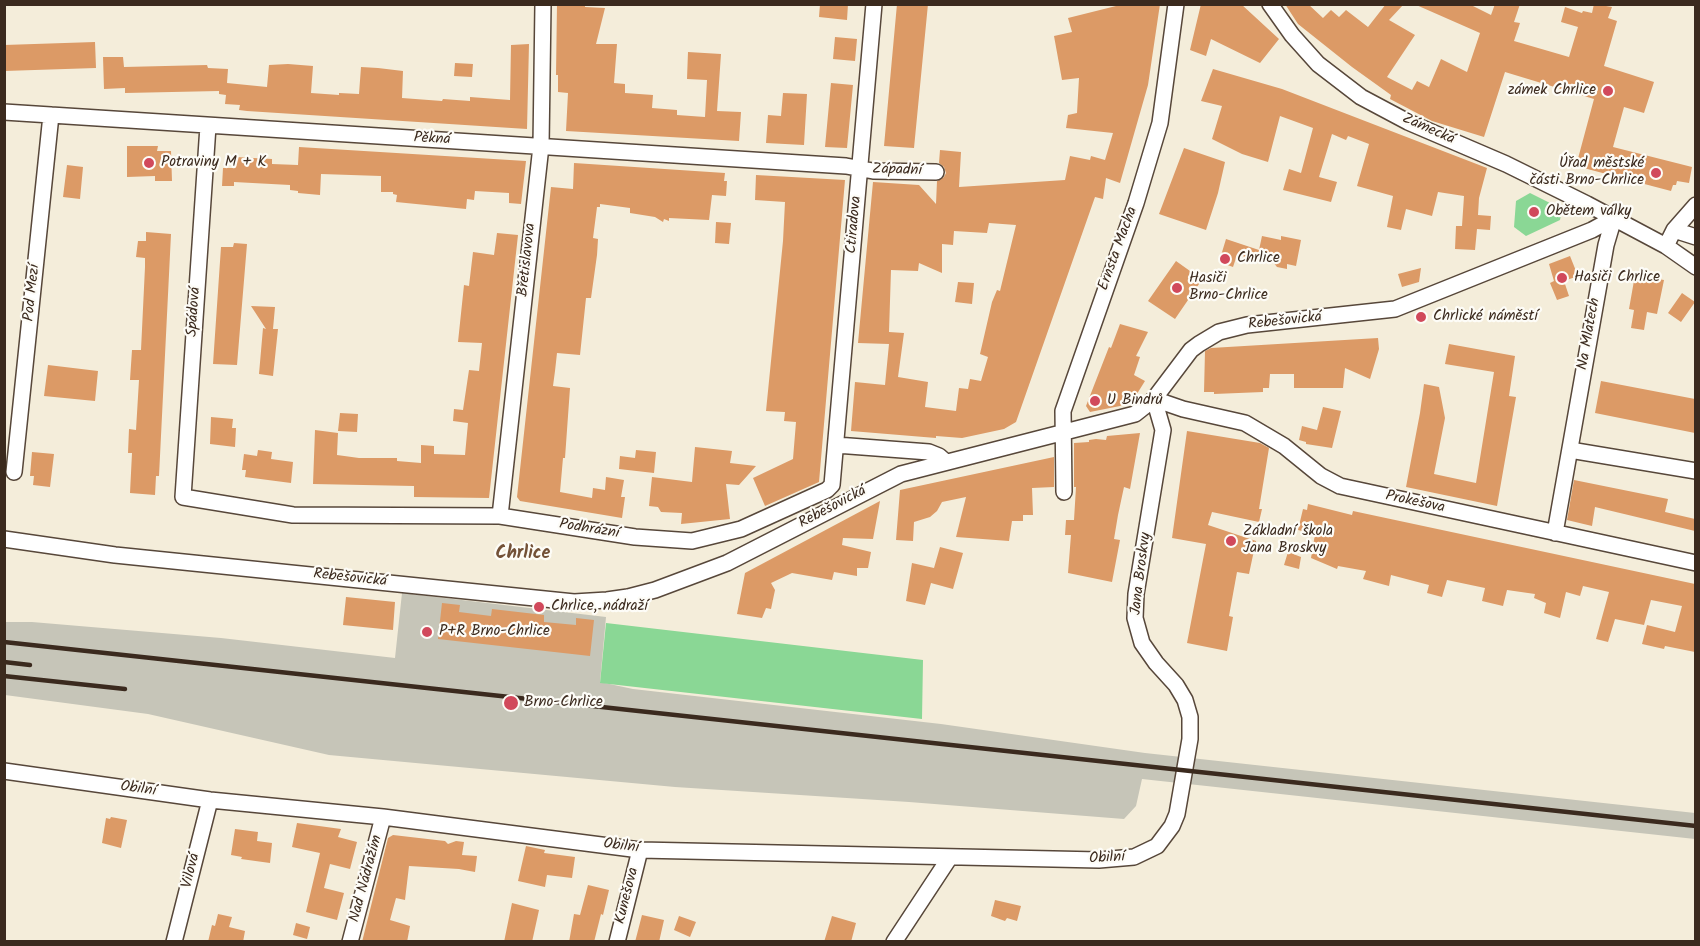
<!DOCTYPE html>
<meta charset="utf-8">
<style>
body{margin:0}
#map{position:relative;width:1700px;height:946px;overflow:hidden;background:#f4edda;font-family:Kalam,sans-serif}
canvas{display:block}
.frame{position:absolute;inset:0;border:6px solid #3b2a1e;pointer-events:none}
</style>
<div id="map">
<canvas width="1700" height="946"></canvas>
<div class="frame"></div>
</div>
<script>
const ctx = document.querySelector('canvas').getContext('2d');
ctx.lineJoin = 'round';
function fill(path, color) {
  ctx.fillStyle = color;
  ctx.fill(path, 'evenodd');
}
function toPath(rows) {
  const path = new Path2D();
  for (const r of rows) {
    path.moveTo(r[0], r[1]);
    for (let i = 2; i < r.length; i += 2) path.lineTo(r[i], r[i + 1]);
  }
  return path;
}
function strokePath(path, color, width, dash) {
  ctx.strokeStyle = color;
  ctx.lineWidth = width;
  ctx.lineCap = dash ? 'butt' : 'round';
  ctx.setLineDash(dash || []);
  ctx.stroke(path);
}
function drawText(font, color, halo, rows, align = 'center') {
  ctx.font = font + ' Kalam,sans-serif';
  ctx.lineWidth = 4.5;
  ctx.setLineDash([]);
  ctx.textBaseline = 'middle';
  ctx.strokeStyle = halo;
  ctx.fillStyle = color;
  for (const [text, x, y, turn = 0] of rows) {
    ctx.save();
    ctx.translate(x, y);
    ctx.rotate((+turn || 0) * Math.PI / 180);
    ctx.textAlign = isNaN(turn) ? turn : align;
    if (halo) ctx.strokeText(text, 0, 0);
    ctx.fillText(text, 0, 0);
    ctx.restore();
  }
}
fill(toPath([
 [402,593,606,617,600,682,633,689,941,724,1145,753,1695,813,1695,839,1142,779,1136,806,1124,819,909,802,675,787,329,755,148,714,5,695,5,622,32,622,221,638,395,658]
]), '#c6c5b8');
fill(toPath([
 [1530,193,1562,209,1560,220,1526,236,1514,227,1516,201],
 [606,623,923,660,922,719,600,683]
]), '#8ad795');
fill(toPath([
 [557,4,585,4,585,7,605,8,596,44,617,44,614,83,625,84,625,93,653,95,652,108,677,110,677,115,705,117,707,80,687,79,688,52,721,54,717,111,741,112,739,141,566,131,568,93,558,92,558,75,556,75],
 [820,4,848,4,847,20,819,17],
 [897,4,928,4,914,148,884,146],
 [1124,4,1160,4,1148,85,1120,183,1106,178,1103,199,1095,197,1016,422,1004,429,962,438,936,436,936,438,851,431,855,382,885,385,889,344,858,343,873,182,919,185,936,204,937,181,944,177,946,173,944,167,939,163,940,150,961,152,959,187,1065,180,1070,156,1090,160,1091,156,1105,160,1113,133,1066,128,1068,115,1077,113,1079,78,1062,80,1054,36,1072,32,1068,18],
 [989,223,1016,225,1000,291,997,290,992,302,980,354,988,357,981,381,970,379,968,389,959,388,956,411,925,407,928,382,898,377,904,333,889,332,891,270,918,271,919,263,942,273,942,244,953,245,954,231,987,233],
 [1201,4,1241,4,1279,39,1260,63,1211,39,1206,56,1190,50],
 [1285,4,1308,4,1323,18,1331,10,1339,17,1346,10,1368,27,1386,4,1404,4,1389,20,1415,35,1387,77,1412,90,1417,81,1429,87,1441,59,1467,72,1480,33,1414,4,1469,4,1491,15,1495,4,1520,4,1514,22,1520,23,1514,41,1569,57,1578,27,1561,22,1565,7,1582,13,1583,11,1592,13,1594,4,1612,7,1608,18,1617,21,1604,66,1654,82,1644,113,1624,107,1613,147,1692,167,1689,183,1677,181,1676,185,1673,185,1671,191,1576,166,1594,99,1505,72,1484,137,1432,121,1390,99,1391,95,1352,67,1298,24],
 [835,37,857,39,855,61,833,59],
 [95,42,96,68,4,71,4,45],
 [529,44,527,129,247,111,239,110,240,105,225,104,226,95,219,94,219,91,125,93,125,88,104,89,103,57,123,57,124,67,207,65,208,68,228,69,227,83,267,87,269,65,288,64,313,66,311,93,339,95,339,93,359,94,361,67,378,68,403,71,402,98,442,101,443,99,470,101,470,97,510,100,511,45],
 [455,63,473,64,472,77,454,76],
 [1213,69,1282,89,1487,168,1479,198,1478,215,1491,216,1490,230,1477,229,1475,250,1455,249,1456,226,1462,226,1464,196,1438,192,1432,216,1406,209,1401,230,1387,227,1393,196,1357,186,1369,144,1348,136,1346,140,1332,134,1319,177,1337,182,1331,202,1283,190,1289,169,1301,173,1313,128,1280,116,1268,162,1242,154,1212,139,1222,106,1201,101],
 [831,83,853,85,847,148,825,147],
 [783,93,807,94,804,145,766,143,768,115,781,116],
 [127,146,158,146,157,151,171,151,172,181,155,181,155,176,127,177],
 [299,147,526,161,521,204,509,203,509,193,475,191,474,200,467,199,466,209,396,202,397,195,393,194,393,192,381,192,381,176,321,174,320,195,298,193,298,191,290,190,290,185,234,182,234,186,222,186,223,168,235,168,236,157,272,159,272,164,298,165],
 [1184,148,1225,162,1218,193,1206,230,1159,214],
 [574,163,725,173,724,181,727,181,726,196,712,195,709,220,669,218,669,221,664,219,663,222,655,217,630,213,630,208,600,204,600,207,597,207,593,238,598,239,597,255,591,298,586,298,580,355,557,353,555,371,553,386,570,388,565,458,563,458,560,492,592,498,593,488,605,490,606,477,624,480,621,497,625,497,622,518,520,501,517,497,551,187,573,189],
 [67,165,83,167,80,199,63,197],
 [756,175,845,180,819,482,765,506,753,478,793,459,796,422,784,421,785,412,766,411,783,241,785,202,755,200],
 [716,222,731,223,729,244,715,243],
 [146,232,171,234,159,476,156,476,155,495,130,493,132,453,128,453,129,429,136,430,139,380,130,380,132,350,141,350,145,267,145,258,136,257,138,241,146,241],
 [497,233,518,235,489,498,414,497,414,486,313,484,315,430,338,433,337,455,359,458,397,458,397,461,421,463,421,445,434,446,434,454,465,455,468,423,453,421,454,409,463,410,469,370,479,371,482,343,458,342,464,285,469,286,473,252,494,255],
 [1262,236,1281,240,1281,236,1301,240,1296,266,1287,264,1287,269,1277,267,1273,262,1237,255,1233,267,1219,262,1226,239,1259,250],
 [234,243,247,244,237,365,213,364,221,247,233,247],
 [1570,256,1578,276,1564,281,1569,296,1557,300,1550,283,1554,281,1549,264],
 [1176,261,1190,271,1199,284,1175,319,1148,301],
 [1421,268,1419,282,1402,287,1398,274],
 [1635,275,1664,280,1657,314,1647,312,1644,330,1631,328,1634,310,1629,309],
 [958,282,974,283,972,304,955,302],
 [1682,293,1695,302,1681,322,1668,313],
 [251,306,275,307,273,329,278,329,273,376,259,374,263,328,266,329],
 [1120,324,1148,332,1136,356,1140,357,1134,375,1145,381,1135,397,1120,406,1090,412,1086,406,1109,347,1111,348],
 [1378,338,1379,349,1370,379,1345,368,1343,388,1294,388,1294,374,1270,374,1269,388,1263,388,1263,392,1214,394,1214,392,1204,392,1205,351,1211,348],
 [1449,344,1515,356,1509,396,1516,397,1497,506,1406,487,1420,413,1424,384,1439,387,1445,418,1434,474,1476,483,1494,372,1445,364],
 [48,365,98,371,95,401,44,396],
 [1601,381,1695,399,1695,433,1595,413],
 [1323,407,1341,411,1332,448,1306,444,1306,442,1299,440,1302,426,1317,430],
 [340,413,358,414,357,432,338,431],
 [211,417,233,419,232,428,236,428,235,447,210,444],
 [1187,431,1260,443,1269,448,1259,509,1262,509,1259,522,1212,512,1208,525,1256,541,1249,574,1237,572,1229,616,1233,617,1227,651,1187,643,1206,544,1172,538],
 [1140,433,1130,489,1124,487,1118,515,1114,539,1120,540,1112,582,1068,573,1071,535,1065,535,1066,520,1074,520,1076,487,1074,487,1074,443,1089,442,1089,440,1096,439,1106,440,1107,436],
 [695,447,732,451,730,463,756,466,739,485,726,484,730,519,681,524,682,513,661,512,658,507,649,506,652,477,692,482],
 [258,450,272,452,271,459,293,462,291,483,245,477,246,470,242,470,244,454,257,456],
 [636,450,656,452,654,473,619,469,620,456,635,458],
 [32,452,54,454,50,487,33,485,34,476,30,476],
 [1054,457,1054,487,1032,488,1033,515,1023,515,1023,521,1012,521,1009,541,956,537,966,497,942,502,937,511,930,517,914,522,913,541,896,540,900,490],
 [1574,480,1668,499,1665,512,1695,519,1695,531,1595,507,1592,526,1567,520],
 [880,501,873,539,843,538,842,545,871,552,868,568,857,568,857,576,834,572,832,580,792,573,771,583,775,590,771,609,766,608,762,618,737,614,745,573],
 [1308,504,1352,515,1353,511,1695,584,1695,652,1665,646,1664,649,1642,644,1647,625,1675,632,1682,606,1651,600,1644,625,1615,619,1608,642,1596,639,1609,592,1583,586,1580,596,1566,592,1560,618,1544,613,1546,603,1534,598,1535,594,1507,590,1503,606,1482,601,1485,588,1447,580,1442,597,1427,593,1429,585,1391,575,1389,586,1363,579,1366,571,1338,566,1337,569,1311,558,1315,534,1298,530,1303,509,1307,510],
 [940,547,963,553,953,589,931,583,925,605,906,601,912,563,934,568],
 [1288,552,1301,557,1299,569,1284,565],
 [346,597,395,602,393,630,343,625],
 [442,603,460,605,459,612,491,616,492,609,544,615,544,622,576,625,576,618,594,620,590,656,438,639],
 [111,817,127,820,121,848,102,843,106,818,110,819],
 [297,823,341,829,338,837,357,842,350,869,330,864,324,888,344,893,337,920,306,912,320,853,292,847],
 [235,829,258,832,257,841,272,843,270,863,241,859,242,857,231,855],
 [393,835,445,841,448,844,456,841,464,842,462,855,477,856,475,872,459,869,409,866,405,900,396,898,390,920,410,926,407,942,362,942,388,838],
 [526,846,545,850,544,853,575,857,572,878,547,875,545,887,518,881],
 [588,885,609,890,603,915,601,914,594,942,569,942,574,914,580,915],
 [995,900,1021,906,1017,921,1007,918,1005,921,991,916],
 [512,903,539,910,532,942,504,942],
 [218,914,232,917,229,927,245,931,243,942,208,942,212,925,215,926],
 [642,915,664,920,659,942,635,942],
 [679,916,696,922,690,937,674,930],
 [832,916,856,923,851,942,824,942],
 [296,923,310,927,307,939,293,935]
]), '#dc9a66');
const minor = toPath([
 [1270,4,1292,35,1318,64,1361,97,1408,122,1506,164,1587,204,1666,246,1696,267],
 [4,112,846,166,873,171,936,172],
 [208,126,183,497,293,515,500,516,635,537,692,541,741,529,827,490,832,485,874,4],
 [1674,230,1696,237],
 [1666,246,1674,230,1696,205],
 [1154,399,1183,409,1245,423,1284,446,1321,476,1340,486,1696,563],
 [836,445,929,452,939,456,946,462],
 [1570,450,1696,471],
 [14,472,51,115],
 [1064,492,1063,411,1136,203,1160,123,1176,4],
 [500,516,541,146,543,4],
 [1555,533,1606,245,1614,218],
 [4,539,115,555,574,602,607,600,628,597,655,590,727,563,901,474,1135,414,1154,399,1191,350,1199,344,1219,332,1247,325,1395,309,1592,230,1614,218],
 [4,771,210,800,383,817,640,850,1099,860,1134,857,1157,846,1172,826,1177,814,1190,739,1190,717,1185,700,1176,685,1156,663,1142,643,1135,618,1136,594,1163,430,1154,399],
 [174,942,210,800],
 [350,942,383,817],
 [617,942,640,850],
 [894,942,950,857]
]);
strokePath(minor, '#57473a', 18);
strokePath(minor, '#fff', 15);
strokePath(toPath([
 [4,642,1696,826],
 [4,662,30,665],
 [4,676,125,689]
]), '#3b2a1e', 4.5);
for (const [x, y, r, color] of [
 [1608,91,6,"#d1495b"],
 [149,163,6,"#d1495b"],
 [1656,173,6,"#d1495b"],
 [1534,212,6,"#d1495b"],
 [1225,259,6,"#d1495b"],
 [1562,278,6,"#d1495b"],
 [1177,288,6,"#d1495b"],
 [1421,317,6,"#d1495b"],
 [1095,401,6,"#d1495b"],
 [1231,541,6,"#d1495b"],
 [539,607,6,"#d1495b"],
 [427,632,6,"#d1495b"],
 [511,703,8,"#d1495b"]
]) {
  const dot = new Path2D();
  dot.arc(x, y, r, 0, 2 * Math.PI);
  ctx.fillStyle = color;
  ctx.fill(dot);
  strokePath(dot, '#fdfcf7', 2);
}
drawText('15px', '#3b2a1e', '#fdfcf7', [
 ["zámek Chrlice",1596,91,"right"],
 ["Potraviny M + K",161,163],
 ["Úřad městské",1644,164,"right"],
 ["části Brno-Chrlice",1644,181,"right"],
 ["Obětem války",1546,212],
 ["Chrlice",1237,259],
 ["Hasiči Chrlice",1574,278],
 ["Hasiči",1189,279],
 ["Brno-Chrlice",1189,296],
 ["Chrlické náměstí",1433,317],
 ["U Bindrů",1107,401],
 ["Základní škola",1243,532],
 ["Jana Broskvy",1243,549],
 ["Chrlice, nádraží",551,607],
 ["P+R Brno-Chrlice",439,632],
 ["Brno-Chrlice",524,703]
], 'left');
drawText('15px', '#3b2a1e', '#fdfcf7', [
 ["Zámecká",1428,130,24],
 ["Pěkná",432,140,3],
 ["Západní",897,171,2],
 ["Ctiradova",855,225,-85],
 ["Ernsta Macha",1119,249,-70],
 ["Břetislavova",528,260,-84],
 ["Pod Mezí",33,293,-84],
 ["Spádová",195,312,-86],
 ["Rebešovická",1285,322,-6],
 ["Na Mlatech",1590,334,-80],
 ["Prokešova",1415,503,12],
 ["Rebešovická",833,508,-28],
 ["Podhrázní",589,530,9],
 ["Jana Broskvy",1142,574,-83],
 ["Rebešovická",350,579,6],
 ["Obilní",138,790,8],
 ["Obilní",621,847,7],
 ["Obilní",1107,859,-3],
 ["Vilová",192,871,-76],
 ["Nad Nádražím",367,879,-75],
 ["Kunešova",628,896,-76]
]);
drawText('bold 18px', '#735137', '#fdfcf7', [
 ["Chrlice",523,555]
]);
</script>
